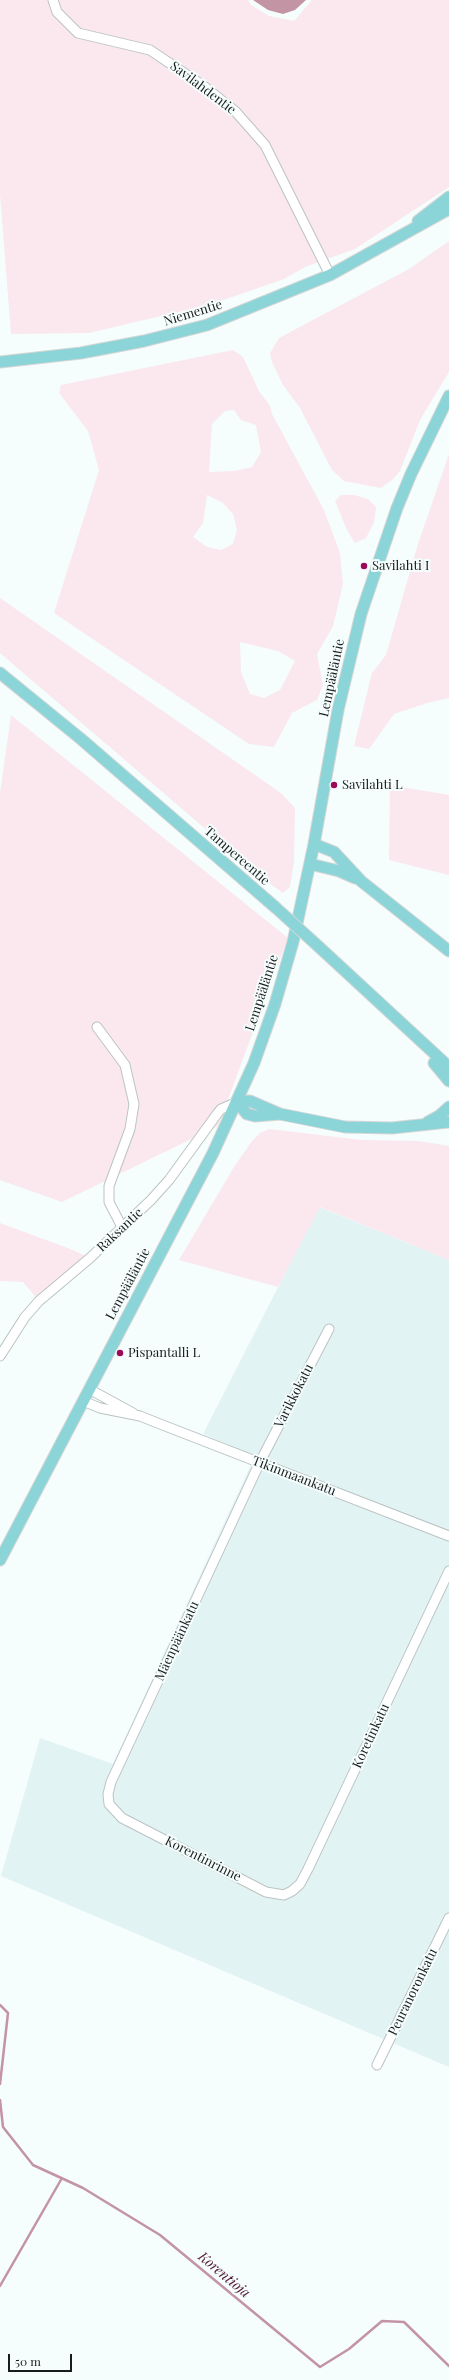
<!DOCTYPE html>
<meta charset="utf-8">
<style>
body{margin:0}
#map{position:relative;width:449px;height:2380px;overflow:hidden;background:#f5fdfd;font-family:"Playfair Display",serif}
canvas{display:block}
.scale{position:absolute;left:8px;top:2354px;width:64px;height:18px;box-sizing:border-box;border:2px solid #191c1c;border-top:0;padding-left:5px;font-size:12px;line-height:14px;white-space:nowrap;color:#191c1c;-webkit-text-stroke:3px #f5fdfd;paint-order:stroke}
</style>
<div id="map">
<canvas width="449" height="2380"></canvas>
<div class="scale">50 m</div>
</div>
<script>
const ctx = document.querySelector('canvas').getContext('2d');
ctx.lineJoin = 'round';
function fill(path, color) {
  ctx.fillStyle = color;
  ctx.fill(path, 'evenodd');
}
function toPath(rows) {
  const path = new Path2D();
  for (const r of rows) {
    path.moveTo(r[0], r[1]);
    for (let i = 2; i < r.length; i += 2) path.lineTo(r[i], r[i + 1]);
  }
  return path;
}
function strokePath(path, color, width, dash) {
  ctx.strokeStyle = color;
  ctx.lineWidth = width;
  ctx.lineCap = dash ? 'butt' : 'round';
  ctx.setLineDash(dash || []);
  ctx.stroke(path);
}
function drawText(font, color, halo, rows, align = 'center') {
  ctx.font = font + ' "Playfair Display",serif';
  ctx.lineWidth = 4;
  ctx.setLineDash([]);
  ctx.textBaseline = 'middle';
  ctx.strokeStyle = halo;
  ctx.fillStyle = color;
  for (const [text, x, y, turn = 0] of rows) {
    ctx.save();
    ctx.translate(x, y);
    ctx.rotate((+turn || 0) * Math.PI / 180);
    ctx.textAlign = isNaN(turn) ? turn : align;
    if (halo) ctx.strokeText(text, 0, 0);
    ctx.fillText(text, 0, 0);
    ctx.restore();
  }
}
fill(toPath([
 [319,1207,449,1260,449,2067,1,1876,40,1738,113,1764,255,1456,203,1434]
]), '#e2f3f4');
fill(toPath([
 [0,0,248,0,251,5,269,16,294,21,312,0,449,0,449,187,355,249,305,267,284,279,212,304,89,333,11,334,0,194],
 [449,241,449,372,420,420,400,471,392,480,381,488,344,481,332,470,300,408,283,385,272,362,270,353,279,338,409,269],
 [233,350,243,357,259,391,270,406,272,414,324,510,340,553,343,584,333,626,317,654,323,685,317,700,292,713,274,747,249,744,54,613,99,470,88,431,59,393,61,385],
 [234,410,241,420,256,425,261,452,252,467,234,471,209,472,212,424,225,411],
 [207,495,223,503,233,514,237,530,233,544,221,550,207,547,193,537,203,523],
 [240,642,278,651,295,661,280,690,264,698,250,694,241,672],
 [449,454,449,698,427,703,394,714,369,749,354,746,372,673,386,655,418,544],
 [341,495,354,495,368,499,376,507,374,522,366,538,355,543,347,530,335,501],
 [0,598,281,793,295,808,294,861,290,887,283,893,265,880,0,653],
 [11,715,288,938,218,1126,62,1202,0,1180,0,793],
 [390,785,449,795,449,875,389,860],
 [269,1129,362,1140,419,1141,449,1146,449,1260,320,1207,278,1287,179,1260,234,1167,252,1141,260,1133],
 [0,1223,73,1250,90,1258,39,1301,23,1282,0,1281]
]), '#fae8ee');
fill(toPath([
 [253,0,306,0,295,10,283,14,268,10]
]), '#c394a4');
strokePath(toPath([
 [0,2005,8,2013,0,2084],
 [0,2100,3,2127,33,2165,83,2188,160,2235,320,2367,349,2349,382,2321,404,2322,449,2366],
 [0,2286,62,2178]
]), '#c394a4', 2.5);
const minor = toPath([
 [53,0,57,12,78,33,150,50,205,87,235,111,265,145,330,275],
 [97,1027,125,1065,134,1104,130,1129,109,1186,109,1202,122,1227],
 [329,1329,260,1462,111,1782,108,1794,109,1804,122,1818,266,1892,284,1895,292,1891,300,1884,308,1869,449,1571],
 [0,1356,25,1317,39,1301,90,1258,151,1200,169,1180,217,1114,221,1109,237,1102],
 [89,1389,133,1413],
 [83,1401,100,1408,140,1416,160,1424,449,1536],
 [377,2065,449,1918]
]);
const major = toPath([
 [418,221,449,197],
 [0,362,81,353,144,341,207,325,330,275,449,209],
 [0,673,81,739,275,907],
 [314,844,334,852,361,881,449,951],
 [310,864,339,871,355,878],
 [318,946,449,1067],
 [434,1063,449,1081],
 [237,1102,247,1114,255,1116,280,1114,345,1127,392,1128,449,1122],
 [237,1102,250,1101,280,1114],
 [428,1122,439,1116,449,1107],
 [0,1560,213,1153,254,1063,275,1004,293,942,314,844,338,710,361,614,397,508,411,474,449,396]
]);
strokePath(minor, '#bbc3c3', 11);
strokePath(major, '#d6d6d6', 13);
strokePath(minor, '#fff', 9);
strokePath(major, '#8bd4d7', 11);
const majorBridge = toPath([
 [275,907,318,946]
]);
strokePath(majorBridge, '#d6d6d6', 13, []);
strokePath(majorBridge, '#8bd4d7', 11);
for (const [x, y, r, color] of [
 [364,566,4,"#9b0a59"],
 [334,785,4,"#9b0a59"],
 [120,1353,4,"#9b0a59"]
]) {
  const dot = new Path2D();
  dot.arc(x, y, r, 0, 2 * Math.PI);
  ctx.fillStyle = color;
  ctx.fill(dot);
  strokePath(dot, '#f5fdfd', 1.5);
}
drawText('13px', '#191c1c', '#f5fdfd', [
 ["Savilahdentie",203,88,37],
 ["Niementie",193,313,-17],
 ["Lempääläntie",332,678,-78],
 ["Tampereentie",237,856,41],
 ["Lempääläntie",262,993,-72],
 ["Raksantie",120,1230,-43],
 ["Lempääläntie",128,1284,-62],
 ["Varikkokatu",294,1396,-63],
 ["Tikinmaankatu",294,1476,21],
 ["Mäenpäänkatu",177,1641,-65],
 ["Koretinkatu",371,1736,-65],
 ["Korentinrinne",203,1859,27],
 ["Peuranoronkatu",413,1992,-64]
]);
drawText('13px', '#191c1c', '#f5fdfd', [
 ["Savilahti I",372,566],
 ["Savilahti L",342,785],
 ["Pispantalli L",128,1353]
], 'left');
drawText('italic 14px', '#541a33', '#f5fdfd', [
 ["Korentioja",224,2275,40]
]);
</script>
